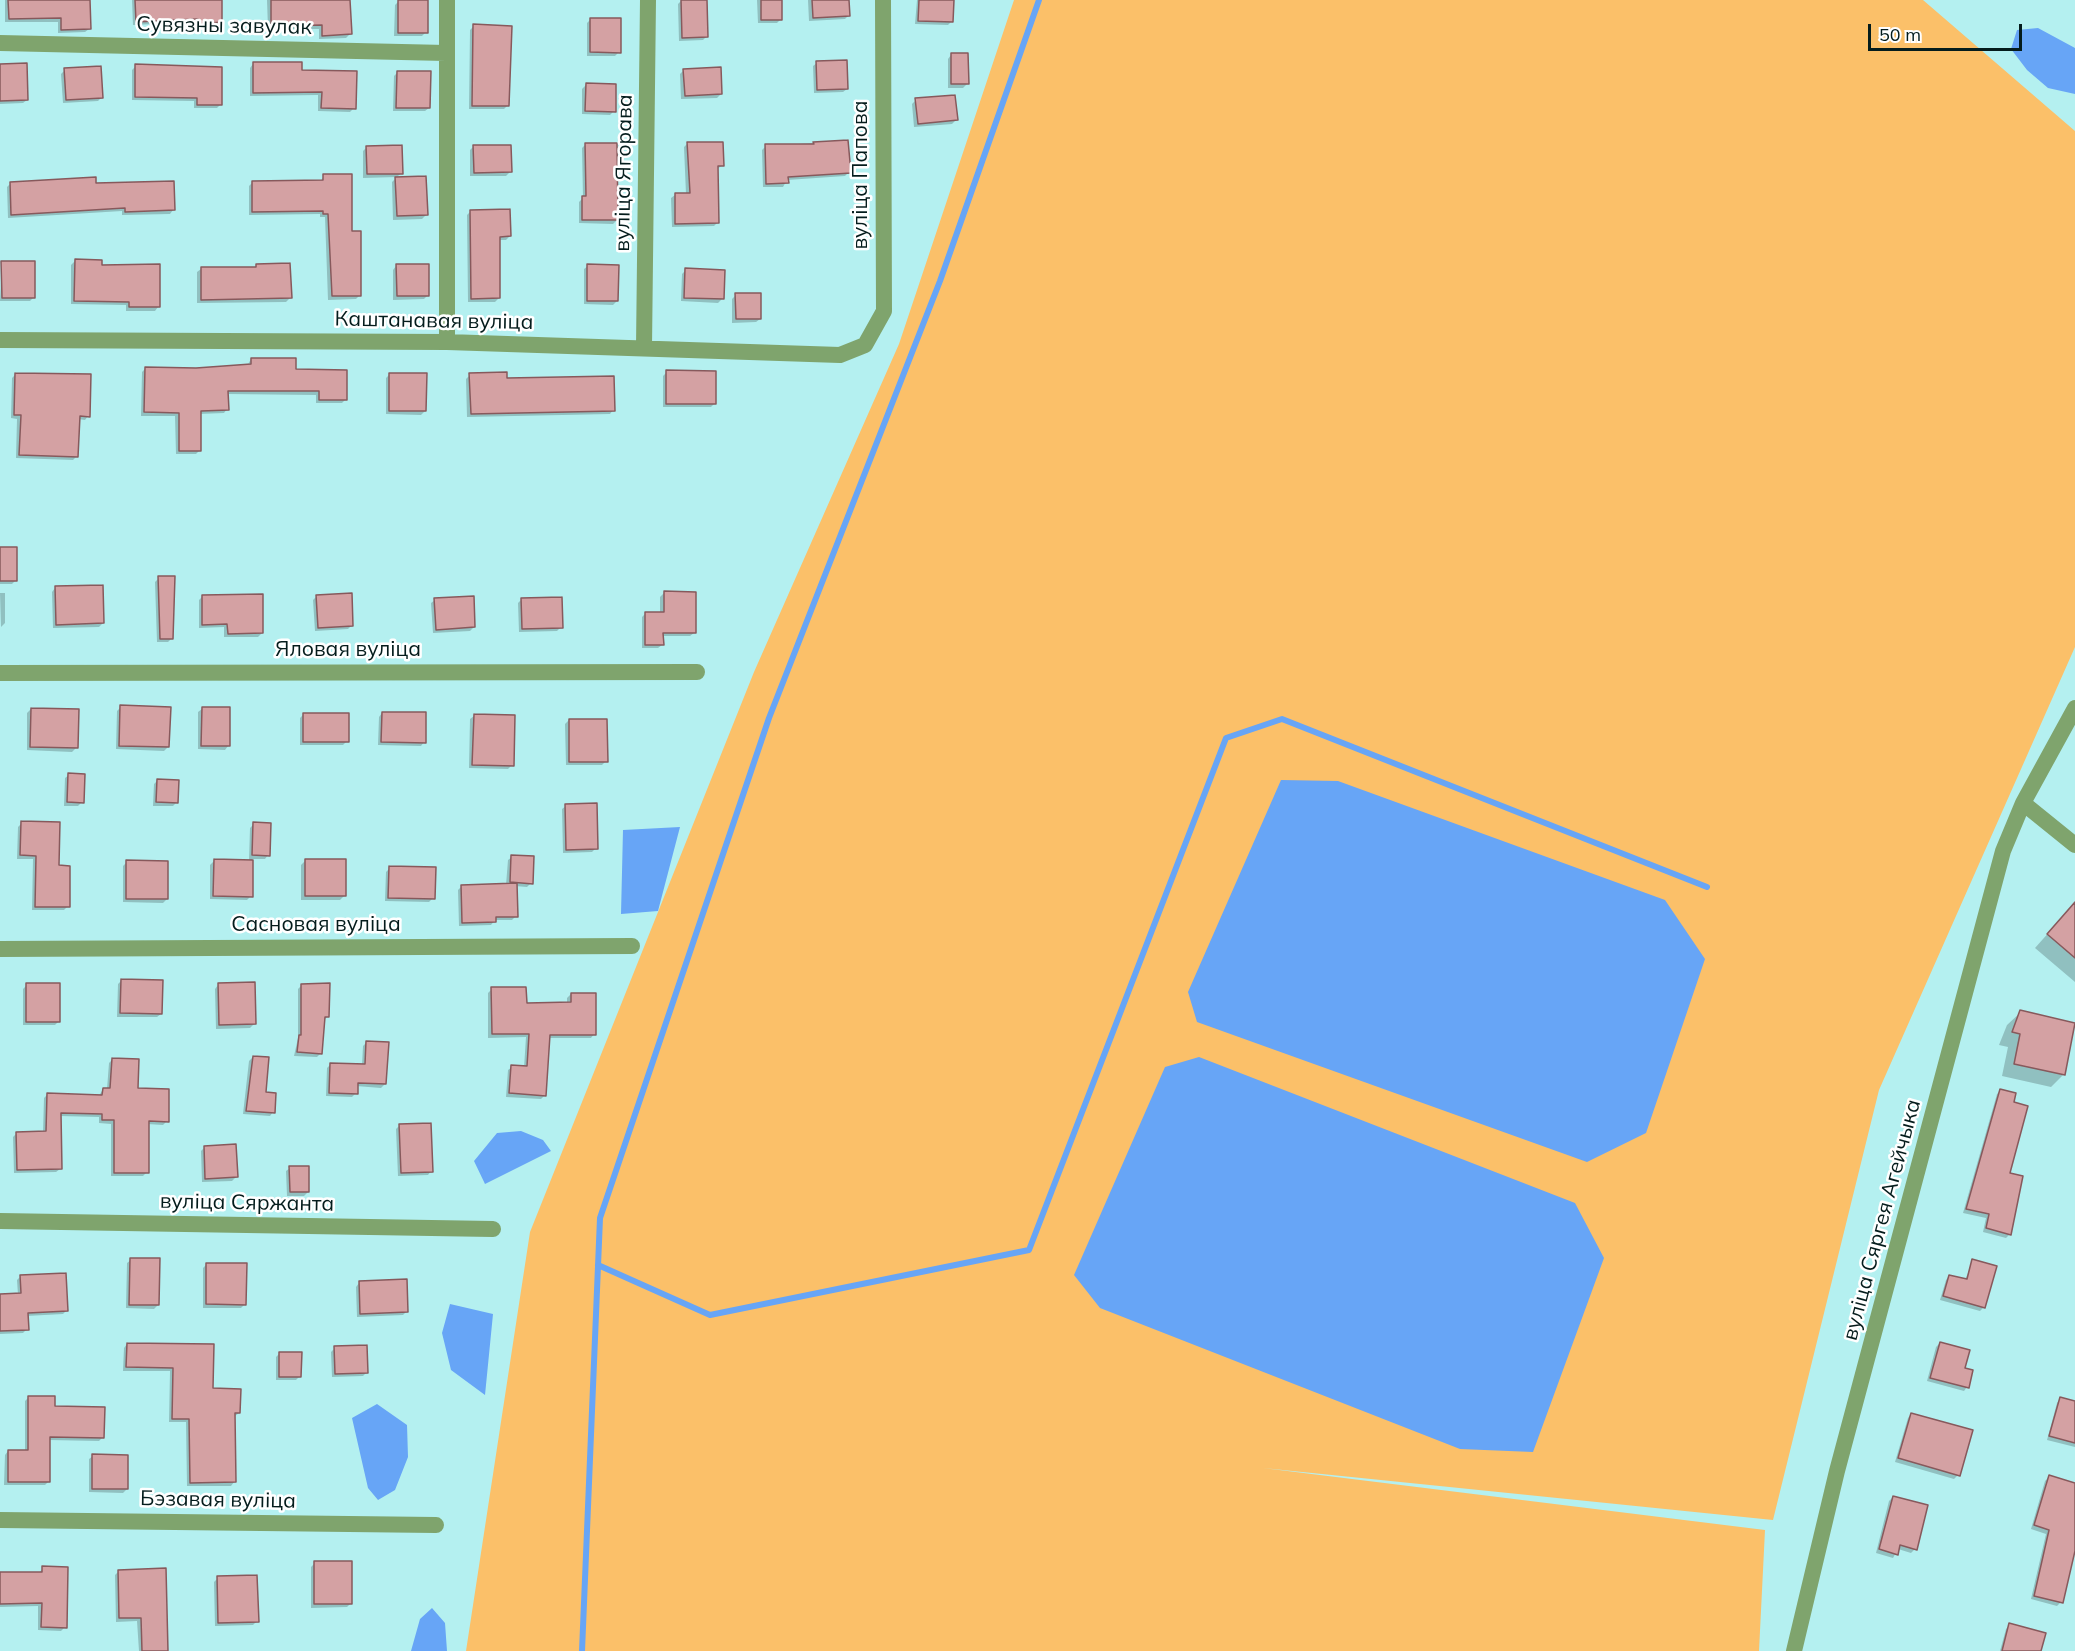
<!DOCTYPE html>
<meta charset="utf-8">
<style>
body{margin:0}
#map{position:relative;width:2075px;height:1651px;overflow:hidden;background:#b4f0f0;font-family:Mulish,sans-serif}
canvas{display:block}
.scale{position:absolute;left:1868px;top:24px;width:154px;height:27px;box-sizing:border-box;border:3px solid #041c1c;border-top:0;padding-left:8px;font-size:18px;line-height:21px;white-space:nowrap;color:#041c1c;-webkit-text-stroke:4px #fff;paint-order:stroke}
</style>
<div id="map">
<canvas width="2075" height="1651"></canvas>
<div class="scale">50 m</div>
</div>
<script>
const ctx = document.querySelector('canvas').getContext('2d');
ctx.lineJoin = 'round';
function fill(path, color) {
  ctx.fillStyle = color;
  ctx.fill(path, 'evenodd');
}
function toPath(rows) {
  const path = new Path2D();
  for (const r of rows) {
    path.moveTo(r[0], r[1]);
    for (let i = 2; i < r.length; i += 2) path.lineTo(r[i], r[i + 1]);
  }
  return path;
}
function strokePath(path, color, width, dash) {
  ctx.strokeStyle = color;
  ctx.lineWidth = width;
  ctx.lineCap = dash ? 'butt' : 'round';
  ctx.setLineDash(dash || []);
  ctx.stroke(path);
}
function drawText(font, color, halo, rows, align = 'center') {
  ctx.font = font + ' Mulish,sans-serif';
  ctx.lineWidth = 5;
  ctx.setLineDash([]);
  ctx.textBaseline = 'middle';
  ctx.strokeStyle = halo;
  ctx.fillStyle = color;
  for (const [text, x, y, turn = 0] of rows) {
    ctx.save();
    ctx.translate(x, y);
    ctx.rotate((+turn || 0) * Math.PI / 180);
    ctx.textAlign = isNaN(turn) ? turn : align;
    if (halo) ctx.strokeText(text, 0, 0);
    ctx.fillText(text, 0, 0);
    ctx.restore();
  }
}
fill(toPath([
 [1014,0,1923,0,2075,131,2075,647,1879,1090,1773,1520,1263,1468,1765,1530,1759,1651,466,1651,530,1232,754,672,899,344]
]), '#fbc069');
fill(toPath([
 [2038,28,2075,48,2075,94,2048,88,2027,70,2011,49,2017,30],
 [1281,780,1338,781,1665,900,1705,959,1646,1133,1587,1162,1197,1022,1188,992],
 [680,827,658,911,621,914,623,830],
 [1199,1057,1575,1203,1604,1258,1533,1452,1460,1449,1100,1308,1074,1275,1165,1067],
 [521,1131,543,1140,551,1151,485,1184,474,1161,497,1133],
 [450,1304,493,1314,485,1395,451,1370,442,1333],
 [377,1404,407,1425,408,1457,395,1490,378,1500,368,1488,352,1418],
 [432,1608,445,1623,447,1651,411,1651,420,1619]
]), '#67a5f6');
fill(toPath([
 [5,0,88,0,89,29,85,32,58,33,58,22,5,22],
 [132,0,220,0,221,22,217,25,195,27,195,22,133,25],
 [267,0,348,0,350,34,346,38,319,39,319,29,268,29],
 [682,0,706,0,707,36,703,40,679,41,678,4],
 [757,0,780,0,781,19,777,23,758,23],
 [808,0,848,0,849,15,845,19,809,21],
 [917,0,952,0,952,21,948,25,915,24],
 [399,1,426,32,422,36,394,36,395,5],
 [591,19,619,52,615,56,587,56,587,23],
 [474,26,507,106,504,109,469,109,470,30],
 [951,55,967,84,963,88,948,88,948,59],
 [817,63,847,89,843,92,814,93,813,66],
 [253,64,300,71,354,108,350,112,318,111,318,95,250,96,250,68],
 [0,66,27,100,23,103,0,104],
 [136,66,221,104,217,108,194,108,194,101,132,100,132,70],
 [65,70,102,97,98,101,63,103,61,74],
 [684,70,721,94,717,98,681,99,680,74],
 [398,72,429,108,425,111,393,111,394,76],
 [586,85,614,111,610,115,582,114,582,89],
 [916,100,956,120,952,124,914,127,912,104],
 [814,143,849,172,845,176,787,180,783,187,763,187,762,150,766,146],
 [586,144,617,220,613,224,579,223,579,202,583,198,582,148],
 [687,144,723,165,717,169,717,223,714,226,672,227,671,198,675,195,686,194,684,147],
 [474,146,510,172,506,176,470,176,470,150],
 [367,147,401,173,396,178,426,215,422,219,393,220,392,182,397,177,363,178,363,151],
 [324,176,350,232,360,295,356,299,328,300,325,217,320,217,320,214,249,215,249,186,253,182,320,182],
 [11,183,95,185,173,210,170,214,122,215,122,211,8,218,7,187],
 [471,211,510,236,506,240,499,240,499,298,495,302,468,302,467,215],
 [75,261,100,266,158,307,155,311,126,311,126,305,71,304,71,265],
 [2,262,34,297,30,301,0,301],
 [257,266,290,298,286,302,197,303,197,272,201,269,254,269],
 [396,266,428,295,424,299,393,300,393,270],
 [588,266,617,301,613,305,584,304,584,269],
 [686,270,722,299,718,303,681,301,682,274],
 [736,295,760,319,756,322,732,323,732,299],
 [251,359,294,371,346,399,342,403,316,403,316,395,227,394,227,409,224,413,199,414,200,450,196,454,176,454,175,416,141,416,142,372,146,368,196,370,247,366],
 [667,372,715,403,711,407,663,407,663,376],
 [16,374,88,416,85,420,78,419,77,456,73,460,16,458,17,419,11,418,12,378],
 [390,374,425,411,421,415,386,414,386,378],
 [470,375,505,379,613,410,610,414,467,417,466,379],
 [0,549,16,580,12,584,0,584],
 [159,578,171,639,168,642,157,642,155,582],
 [55,588,103,623,99,627,53,628,52,592],
 [0,593,5,593,5,623,1,627],
 [664,593,694,633,690,636,662,636,662,645,658,648,642,648,642,617,646,613,660,613,660,597],
 [203,596,262,633,258,637,224,637,224,627,199,628,199,600],
 [317,596,352,625,348,629,315,631,313,600],
 [522,599,561,627,557,631,519,632,518,603],
 [435,600,474,627,470,631,433,633,431,603],
 [121,707,168,747,164,751,116,749,117,711],
 [31,709,76,748,72,752,27,750,27,713],
 [202,709,228,746,225,750,198,749,198,712],
 [382,713,424,742,421,746,378,745,379,717],
 [304,714,347,741,343,745,300,745,300,718],
 [474,716,512,765,508,769,469,768,470,719],
 [569,720,606,761,602,765,566,765,565,724],
 [69,775,82,802,78,806,64,806,65,778],
 [157,781,177,802,173,806,153,806,154,784],
 [566,806,596,848,592,852,563,853,562,809],
 [22,823,68,906,64,910,32,910,33,859,17,859,18,827],
 [254,824,268,855,265,859,252,859,251,896,247,900,210,899,210,865,214,861,249,861,250,828],
 [512,857,531,883,527,887,515,886,516,916,512,920,495,920,491,925,459,926,458,890,462,886,506,885,508,860],
 [305,861,344,896,340,900,301,900,301,865],
 [127,862,167,899,163,903,123,902,123,866],
 [390,868,433,898,429,902,385,901,386,872],
 [2075,903,2075,982,2035,948],
 [121,981,161,1014,157,1017,117,1017,118,984],
 [27,985,59,1021,55,1025,23,1025,23,989],
 [218,985,254,1024,250,1028,216,1029,215,989],
 [302,985,328,1016,323,1021,321,1053,317,1057,294,1056,298,1038,298,989],
 [492,989,525,1004,567,1004,567,998,571,994,594,1034,591,1038,549,1038,544,1096,541,1099,506,1097,508,1070,512,1067,524,1068,526,1037,488,1038,488,993],
 [2021,1012,2075,1025,2064,1074,2051,1087,2002,1076,2008,1047,1999,1045,2007,1025],
 [367,1042,385,1084,381,1088,356,1086,356,1093,352,1097,326,1096,327,1068,331,1064,362,1066,363,1046],
 [253,1057,273,1112,270,1116,243,1114,249,1061],
 [113,1059,136,1090,167,1121,163,1125,147,1124,147,1172,143,1176,111,1176,111,1124,99,1123,99,1117,60,1116,60,1169,56,1172,14,1173,13,1137,17,1133,43,1133,44,1098,48,1094,99,1096,103,1089,107,1089,109,1063],
 [2000,1091,2008,1174,2010,1234,2006,1238,1983,1232,1986,1218,1963,1213,1997,1094],
 [400,1125,431,1171,428,1175,398,1176,396,1129],
 [205,1147,236,1177,232,1181,202,1182,201,1151],
 [290,1168,308,1192,304,1196,287,1196,286,1171],
 [131,1260,158,1305,154,1309,126,1308,127,1263],
 [1973,1261,1984,1307,1980,1311,1940,1300,1946,1280,1949,1276,1965,1280],
 [207,1264,245,1304,241,1308,203,1308,203,1268],
 [21,1276,67,1310,63,1314,26,1316,27,1329,23,1333,0,1334,0,1296,18,1295,17,1280],
 [359,1283,407,1311,403,1315,357,1317,356,1287],
 [1940,1343,1963,1369,1967,1387,1964,1391,1927,1381,1936,1347],
 [127,1344,212,1346,212,1390,239,1413,235,1416,234,1482,231,1486,187,1486,186,1422,169,1422,170,1371,123,1371,124,1348],
 [335,1348,367,1372,363,1376,332,1377,331,1352],
 [280,1353,300,1376,296,1380,276,1380,276,1357],
 [29,1397,53,1408,103,1437,99,1441,49,1440,48,1482,45,1485,4,1485,5,1455,8,1451,25,1451,25,1401],
 [2060,1399,2075,1403,2075,1447,2047,1440,2057,1403],
 [1911,1414,1958,1475,1954,1479,1895,1462,1908,1418],
 [93,1456,127,1489,123,1493,89,1492,89,1459],
 [2049,1477,2075,1485,2075,1534,2061,1602,2057,1606,2031,1599,2046,1534,2031,1529,2045,1481],
 [1893,1497,1915,1549,1911,1553,1898,1549,1893,1558,1876,1553,1889,1501],
 [315,1563,350,1604,347,1607,311,1608,311,1567],
 [43,1568,65,1627,61,1631,38,1630,38,1606,0,1607,0,1574,39,1573],
 [119,1571,167,1651,139,1651,137,1621,116,1622,115,1575],
 [218,1578,257,1621,253,1625,215,1626,214,1582],
 [2010,1625,2040,1651,2000,1651,2006,1629]
]), '#0003');
strokePath(toPath([
 [598,1265,710,1315,1029,1250,1226,738,1282,719,1707,887],
 [582,1651,600,1218,769,718,940,281,1039,0]
]), '#67a5f6', 6);
const building = toPath([
 [8,0,90,0,91,29,61,30,61,18,9,19,8,0],
 [135,0,222,0,222,22,199,24,198,19,136,22,135,0],
 [271,0,350,0,352,34,322,36,322,25,271,26,271,0],
 [398,0,428,0,428,33,398,33,398,0],
 [681,0,707,0,708,37,682,38,681,0],
 [761,0,782,0,782,20,761,20,761,0],
 [812,0,849,0,850,16,813,18,812,0],
 [919,0,954,0,953,22,918,21,919,0],
 [590,18,621,18,621,53,590,52,590,18],
 [473,24,512,26,509,106,472,106,473,24],
 [951,53,968,53,969,84,951,84,951,53],
 [847,60,848,89,817,90,816,61,847,60],
 [253,62,302,62,302,70,357,71,356,109,321,108,322,92,253,93,253,62],
 [27,63,28,100,0,101,0,64,27,63],
 [135,64,222,67,222,105,197,105,197,98,135,97,135,64],
 [101,66,103,98,66,100,64,68,101,66],
 [721,67,722,94,685,96,683,69,721,67],
 [397,71,431,71,430,108,396,108,397,71],
 [586,83,616,84,616,112,585,111,586,83],
 [955,95,958,120,918,124,915,98,955,95],
 [848,140,851,173,788,177,789,183,766,184,765,144,814,144,813,142,848,140],
 [687,142,723,142,724,166,718,166,719,223,675,224,675,193,690,193,687,142],
 [585,143,617,143,618,220,582,220,582,196,586,196,585,143],
 [402,145,403,174,367,174,366,146,402,145],
 [473,145,511,145,512,172,474,173,473,145],
 [323,174,352,174,352,231,361,231,361,296,332,296,328,214,323,214,323,211,252,212,252,181,323,180,323,174],
 [426,176,428,215,397,216,395,177,426,176],
 [96,177,96,183,174,181,175,210,125,212,125,208,11,215,10,182,96,177],
 [510,209,511,236,500,237,500,298,471,299,470,210,510,209],
 [75,259,102,260,102,265,160,264,160,307,129,307,129,302,74,301,75,259],
 [1,261,35,261,35,298,2,298,1,261],
 [290,263,292,298,201,300,201,267,256,267,256,264,290,263],
 [396,264,429,264,429,296,397,296,396,264],
 [587,264,619,265,618,301,587,301,587,264],
 [685,268,725,270,724,299,684,298,685,268],
 [735,293,761,293,761,319,736,319,735,293],
 [251,358,296,358,296,369,347,370,347,400,319,400,319,391,228,391,229,410,201,411,201,451,179,451,179,413,144,412,145,367,196,368,251,364,251,358],
 [666,370,716,371,716,404,666,404,666,370],
 [507,372,507,378,614,376,615,411,471,414,469,373,507,372],
 [15,373,91,374,90,417,80,416,78,457,19,455,21,415,14,415,15,373],
 [389,373,427,373,426,411,389,411,389,373],
 [0,547,17,547,17,581,0,581,0,547],
 [158,576,175,576,173,639,160,639,158,576],
 [103,585,104,623,56,625,55,586,103,585],
 [664,591,696,592,696,633,663,633,664,645,645,645,645,612,664,612,664,591],
 [352,593,353,626,318,628,316,595,352,593],
 [263,594,263,633,228,634,227,624,202,625,202,595,263,594],
 [474,596,475,627,436,630,434,598,474,596],
 [562,597,563,628,522,629,521,598,562,597],
 [120,705,171,707,169,747,119,746,120,705],
 [202,707,230,707,230,746,201,746,202,707],
 [31,708,79,709,78,748,30,747,31,708],
 [382,712,426,712,426,743,381,742,382,712],
 [303,713,349,713,349,742,303,742,303,713],
 [474,714,515,715,514,766,472,765,474,714],
 [569,719,607,719,608,762,569,762,569,719],
 [68,773,85,774,84,803,67,802,68,773],
 [157,779,179,780,178,803,156,802,157,779],
 [597,803,598,849,566,850,565,804,597,803],
 [21,821,60,822,59,865,70,866,70,907,35,907,36,856,20,855,21,821],
 [253,822,271,823,270,856,252,855,253,822],
 [511,855,534,856,533,884,510,882,511,855],
 [214,859,253,860,253,897,213,896,214,859],
 [305,859,346,859,346,896,305,896,305,859],
 [126,860,168,861,168,899,126,899,126,860],
 [389,866,436,867,435,899,388,898,389,866],
 [517,883,518,917,496,917,496,922,462,923,461,885,517,883],
 [2075,902,2075,958,2047,934,2075,902],
 [121,979,163,980,162,1014,120,1013,121,979],
 [255,982,256,1024,219,1025,218,983,255,982],
 [26,983,60,983,60,1022,26,1022,26,983],
 [330,983,329,1017,325,1017,322,1054,297,1052,299,1035,301,1035,301,984,330,983],
 [491,987,526,987,527,1003,571,1002,571,993,596,993,596,1035,550,1035,546,1096,509,1093,511,1065,527,1066,529,1034,492,1034,491,987],
 [2020,1010,2075,1023,2065,1075,2014,1064,2020,1034,2012,1032,2020,1010],
 [366,1041,389,1042,386,1084,358,1083,358,1094,329,1093,330,1063,365,1064,366,1041],
 [253,1056,269,1057,266,1092,276,1093,275,1113,246,1111,253,1056],
 [112,1058,139,1059,138,1088,169,1089,169,1122,149,1121,149,1173,114,1173,114,1120,102,1120,102,1114,61,1113,62,1169,17,1170,16,1132,46,1131,47,1093,102,1095,103,1088,110,1088,112,1058],
 [2000,1089,2016,1093,2014,1102,2028,1106,2010,1173,2023,1176,2011,1235,1986,1228,1989,1214,1966,1209,2000,1089],
 [431,1123,433,1172,401,1173,399,1124,431,1123],
 [236,1144,238,1177,205,1179,204,1146,236,1144],
 [289,1166,309,1166,309,1192,290,1192,289,1166],
 [130,1258,160,1258,159,1305,129,1305,130,1258],
 [1972,1259,1997,1266,1985,1308,1943,1296,1949,1275,1967,1279,1972,1259],
 [206,1263,247,1263,246,1305,206,1304,206,1263],
 [66,1273,68,1311,28,1313,29,1330,0,1331,0,1294,21,1293,20,1275,66,1273],
 [407,1279,408,1312,360,1314,359,1281,407,1279],
 [1940,1342,1970,1350,1965,1368,1973,1370,1969,1388,1930,1378,1940,1342],
 [127,1343,214,1344,213,1388,241,1389,240,1413,235,1413,236,1482,190,1483,189,1419,172,1419,173,1368,126,1367,127,1343],
 [367,1345,368,1373,335,1374,334,1346,367,1345],
 [279,1352,302,1352,301,1377,279,1377,279,1352],
 [28,1396,55,1396,55,1406,105,1407,104,1438,50,1437,50,1482,8,1482,8,1450,28,1450,28,1396],
 [2060,1397,2075,1401,2075,1443,2049,1436,2060,1397],
 [1911,1413,1973,1430,1960,1476,1898,1458,1911,1413],
 [92,1454,128,1455,128,1489,92,1489,92,1454],
 [2049,1475,2075,1483,2075,1551,2063,1603,2034,1596,2049,1530,2034,1525,2049,1475],
 [1893,1496,1928,1505,1917,1550,1900,1545,1898,1555,1879,1549,1893,1496],
 [314,1561,352,1561,352,1604,314,1604,314,1561],
 [42,1566,68,1567,67,1628,41,1627,42,1603,0,1604,0,1572,42,1572,42,1566],
 [166,1568,168,1651,142,1651,141,1618,119,1618,118,1570,166,1568],
 [257,1575,259,1622,218,1623,217,1576,257,1575],
 [2009,1623,2046,1633,2041,1651,2002,1651,2009,1623]
]);
fill(building, '#d4a1a3');
strokePath(building, '#87595c', 1.5);
strokePath(toPath([
 [0,43,446,53],
 [0,340,447,342,840,355,865,345,884,311,883,0],
 [447,342,447,0],
 [644,347,648,0],
 [0,673,697,672],
 [2023,803,2075,845],
 [0,949,632,946],
 [0,1221,493,1229],
 [0,1520,436,1525],
 [1794,1651,1837,1471,2003,851,2023,803,2075,708]
]), '#7fa46d', 16);
drawText('21px', '#041c1c', '#fff', [
 ["Сувязны завулак",224,26,1],
 ["вуліца Ягорава",624,173,-89],
 ["вуліца Папова",861,175,-90],
 ["Каштанавая вуліца",434,321,1],
 ["Яловая вуліца",348,650],
 ["Сасновая вуліца",316,925],
 ["вуліца Сяржанта",247,1203,1],
 ["вуліца Сяргея Агейчыка",1882,1220,-75],
 ["Бэзавая вуліца",218,1500,1]
]);
</script>
